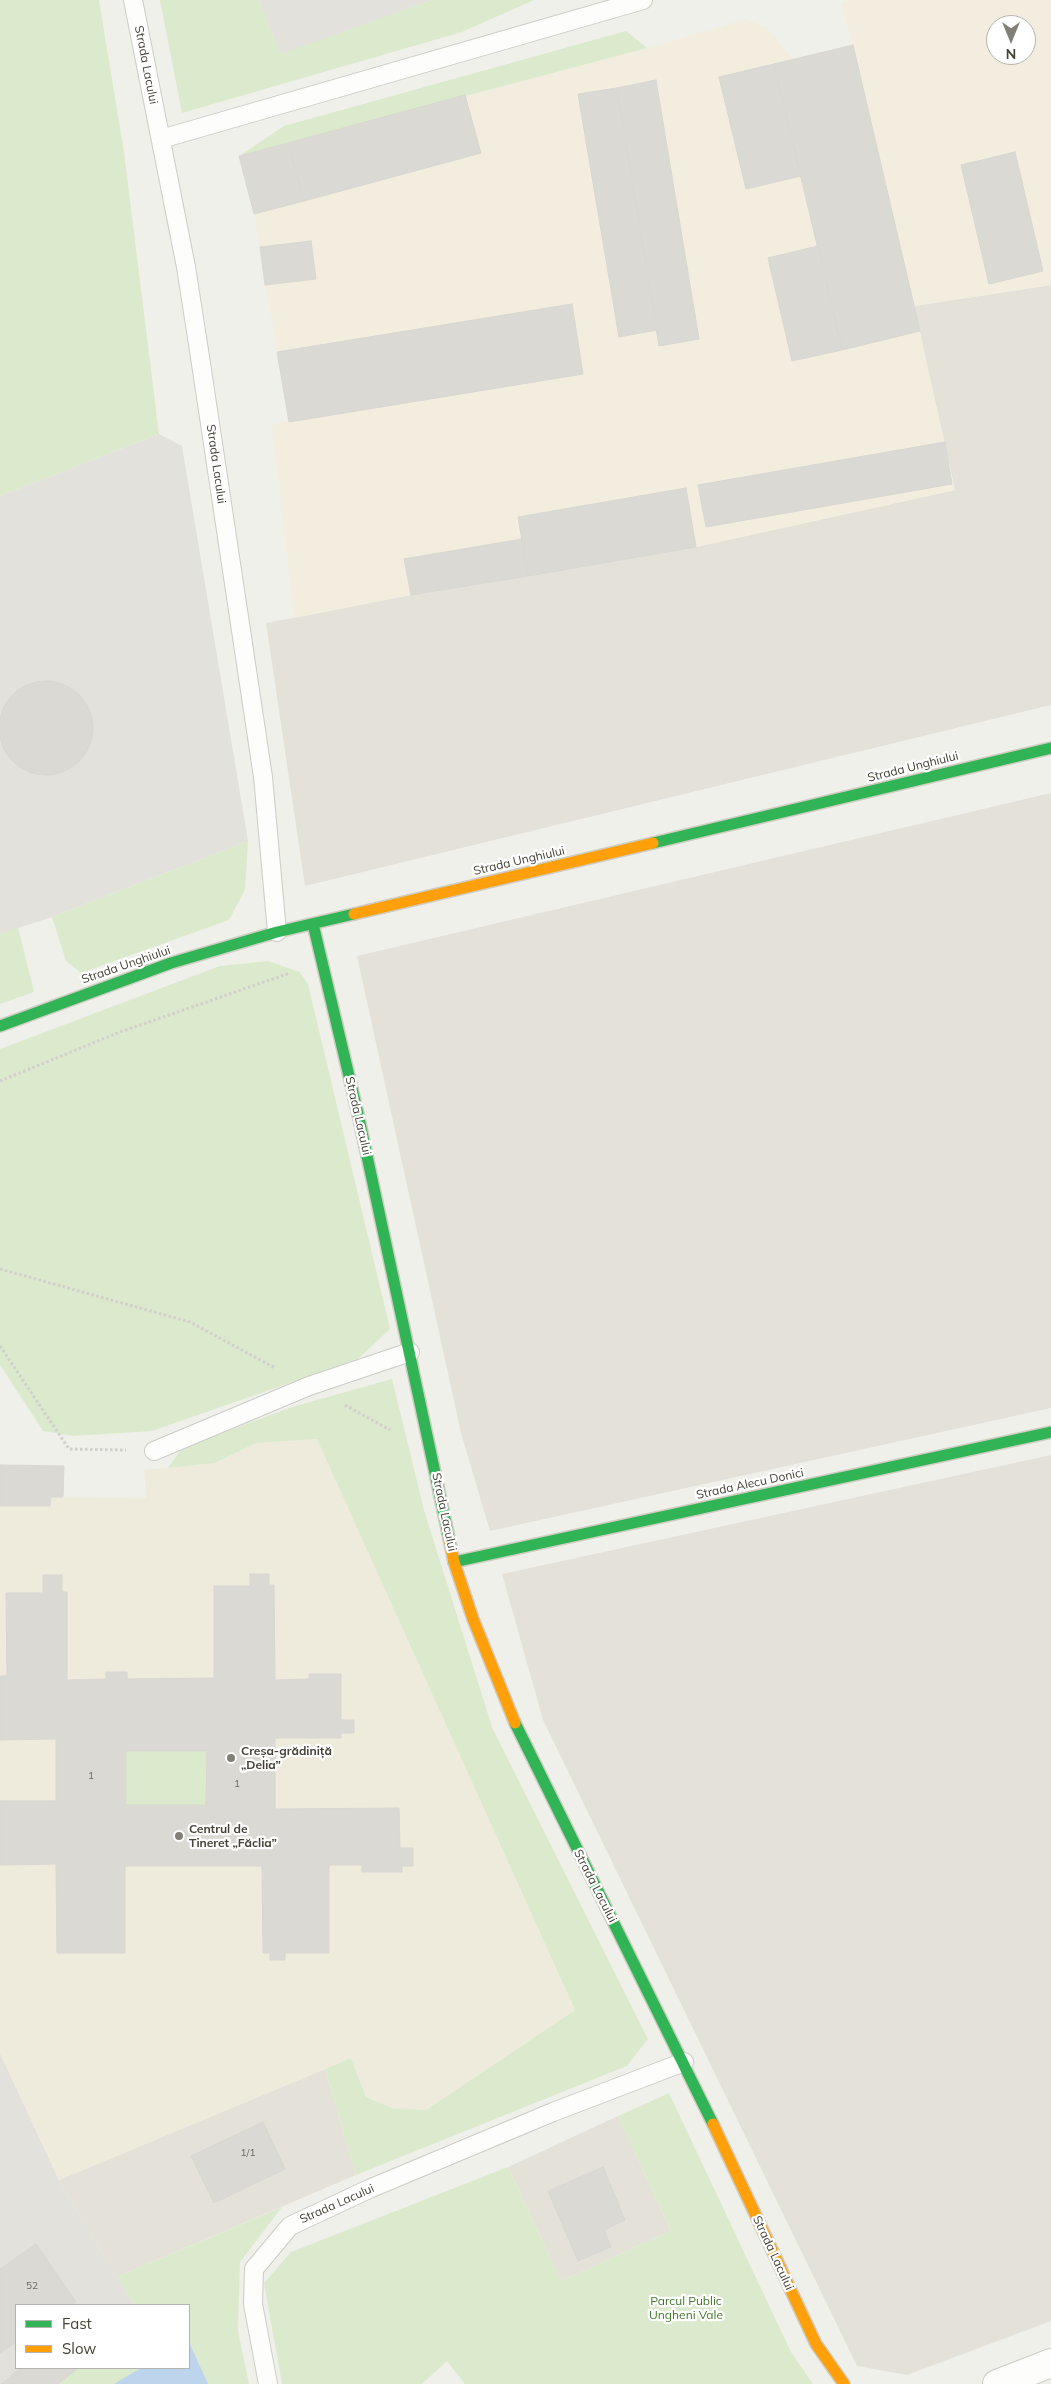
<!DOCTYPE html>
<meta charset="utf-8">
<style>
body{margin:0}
#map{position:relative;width:1051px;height:2384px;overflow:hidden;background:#f0f0eb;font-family:Mulish,sans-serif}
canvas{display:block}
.legend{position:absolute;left:15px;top:2304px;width:175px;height:65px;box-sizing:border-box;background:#fff;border:1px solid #b5b3af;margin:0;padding:6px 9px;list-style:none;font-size:15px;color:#464237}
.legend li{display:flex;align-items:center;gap:10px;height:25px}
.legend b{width:25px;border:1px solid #b5b3af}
.north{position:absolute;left:986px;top:15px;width:50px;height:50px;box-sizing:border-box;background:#fff;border:1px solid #b5b3af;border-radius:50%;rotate:180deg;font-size:14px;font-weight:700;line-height:20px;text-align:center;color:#464237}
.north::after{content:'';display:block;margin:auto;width:18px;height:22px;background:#827f76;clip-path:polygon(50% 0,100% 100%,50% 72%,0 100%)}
</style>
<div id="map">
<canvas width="1051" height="2384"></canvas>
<ul class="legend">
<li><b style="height:6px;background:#30b455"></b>Fast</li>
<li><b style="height:6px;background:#ff9f0a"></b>Slow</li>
</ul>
<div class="north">N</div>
</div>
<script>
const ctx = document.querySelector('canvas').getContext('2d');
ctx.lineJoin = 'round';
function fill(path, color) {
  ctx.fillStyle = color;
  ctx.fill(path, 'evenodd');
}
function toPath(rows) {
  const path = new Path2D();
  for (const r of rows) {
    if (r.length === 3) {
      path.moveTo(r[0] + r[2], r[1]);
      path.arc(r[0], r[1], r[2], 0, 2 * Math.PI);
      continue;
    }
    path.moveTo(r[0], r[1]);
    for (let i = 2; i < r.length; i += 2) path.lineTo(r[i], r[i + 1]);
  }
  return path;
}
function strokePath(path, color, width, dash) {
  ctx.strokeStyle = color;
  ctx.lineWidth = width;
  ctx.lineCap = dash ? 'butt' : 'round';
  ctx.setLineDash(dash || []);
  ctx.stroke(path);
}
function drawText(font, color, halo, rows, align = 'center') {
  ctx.font = font + ' Mulish,sans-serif';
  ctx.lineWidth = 4.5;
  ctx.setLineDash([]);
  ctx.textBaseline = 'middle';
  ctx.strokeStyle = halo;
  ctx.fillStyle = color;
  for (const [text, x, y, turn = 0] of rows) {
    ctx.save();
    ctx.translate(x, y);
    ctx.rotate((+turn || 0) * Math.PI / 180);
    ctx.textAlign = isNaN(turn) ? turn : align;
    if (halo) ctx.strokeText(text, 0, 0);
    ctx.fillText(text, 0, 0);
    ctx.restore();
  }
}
fill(toPath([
 [1051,285,1051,705,305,886,266,623,411,595,696,547,955,490,914,306],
 [1051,793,1051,1408,490,1531,461,1433,357,956],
 [1051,1455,1051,2321,907,2375,857,2366,543,1720,502,1574],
 [325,2069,356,2175,117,2277,59,2180],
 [618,2116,671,2231,561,2281,508,2167]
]), '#e4e2d8');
fill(toPath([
 [850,0,1051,0,1051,285,914,306,955,490,696,547,411,595,294,618,272,424,289,421,254,214,239,156,647,48,746,19,767,28,793,59,853,45,841,3],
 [996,25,1026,25,1026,55,996,55]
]), '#f2edde');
fill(toPath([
 [258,0,432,0,281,55],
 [159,434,182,446,248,841,52,917,0,934,0,496],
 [0,2053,59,2180,134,2305,16,2305,16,2368,78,2368,58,2384,0,2384]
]), '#e3e1dc');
fill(toPath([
 [317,1438,575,2010,426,2110,392,2108,366,2097,351,2058,59,2180,0,2053,0,1506,50,1506,51,1497,146,1498,144,1470,215,1463,256,1443]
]), '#eeebdd');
fill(toPath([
 [0,0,99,0,124,152,159,434,0,496],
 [160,0,258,0,281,54,432,0,534,0,462,32,182,113],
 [626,31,647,48,239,156,284,126],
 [248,841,245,890,229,920,81,973,66,961,52,917],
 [18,927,34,992,0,1004,0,934],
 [268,961,300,972,308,984,390,1329,358,1359,152,1431,73,1436,43,1431,0,1365,0,1049,220,966],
 [392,1379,424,1510,492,1727,648,2039,627,2066,356,2175,325,2069,351,2058,366,2097,392,2108,426,2110,575,2010,317,1439,256,1443,215,1463,168,1468,182,1448,292,1407],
 [126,1751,207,1751,206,1805,126,1805],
 [669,2093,791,2352,813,2384,465,2384,447,2361,422,2384,282,2384,264,2283,291,2252,508,2167,561,2281,671,2231,618,2116],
 [282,2207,240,2262,238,2331,249,2384,58,2384,78,2368,189,2368,189,2305,134,2305,117,2277]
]), '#dbeacc');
fill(toPath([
 [189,2342,208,2384,114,2384,141,2368,189,2368]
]), '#bcd5ed');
const building = toPath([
 [853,45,920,331,842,350,774,64,853,45],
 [774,64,801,176,746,189,719,77,774,64],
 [656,80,699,339,659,346,617,88,656,80],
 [617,88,657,330,619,337,578,94,617,88],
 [465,95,481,153,304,201,288,143,465,95],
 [288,143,304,201,254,214,239,156,288,143],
 [1015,152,1043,271,989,284,961,165,1015,152],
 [311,241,316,279,265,285,260,247,311,241],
 [818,246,842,350,792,361,768,258,818,246],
 [572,304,583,374,289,422,277,352,572,304],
 [945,442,952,484,706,527,698,485,945,442],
 [686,488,696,547,528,576,518,517,686,488],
 [522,539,528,576,411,595,404,559,522,539],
 [46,728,47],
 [0,1465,64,1466,63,1497,51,1497,50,1506,0,1506,0,1465],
 [250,1574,269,1574,269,1585,274,1585,275,1680,309,1679,309,1674,341,1674,341,1720,354,1720,354,1733,341,1733,341,1738,275,1738,275,1809,399,1808,400,1848,413,1848,413,1866,402,1866,402,1872,362,1872,362,1865,329,1865,329,1953,285,1953,285,1960,270,1960,270,1953,263,1953,262,1866,125,1866,125,1953,57,1953,56,1864,0,1865,0,1801,56,1801,56,1739,0,1740,0,1676,7,1676,6,1593,43,1593,43,1575,62,1575,62,1592,67,1592,67,1680,106,1679,106,1672,127,1672,127,1679,214,1678,214,1586,250,1586,250,1574],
 [126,1751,207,1751,206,1805,126,1805,126,1751],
 [263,2122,285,2169,214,2203,191,2156,263,2122],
 [603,2167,625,2220,604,2230,611,2247,578,2261,548,2191,603,2167],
 [36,2244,76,2302,71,2305,16,2305,16,2342,0,2353,0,2269,36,2244],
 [21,2368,75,2368,77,2369,58,2384,1,2384,21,2368]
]);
fill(building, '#dad9d3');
strokePath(building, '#d8d7d1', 1);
const lane = toPath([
 [133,0,186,267,200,357,263,777,277,932],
 [161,139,643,0],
 [154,1451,309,1386,410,1352],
 [268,2384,253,2304,254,2269,290,2226,369,2189,553,2112,684,2062]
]);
const street = toPath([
 [997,2384,1051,2363]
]);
const fast = toPath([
 [653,843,1051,748],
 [313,924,358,1114,449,1538],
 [0,1026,171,963,277,932,354,914],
 [454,1562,1051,1432],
 [515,1723,713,2124]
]);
const slow = toPath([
 [354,914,653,843],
 [449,1538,454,1562,473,1619,515,1723],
 [713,2124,816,2344,844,2384]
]);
strokePath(lane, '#ccccc7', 20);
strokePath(street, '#ccccc7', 30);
strokePath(fast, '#cfcdc2', 14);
strokePath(slow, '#cfcdc2', 14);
strokePath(toPath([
 [0,1081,120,1032,290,973],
 [0,1269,190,1322,275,1368],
 [0,1346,69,1449,126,1450],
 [345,1405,390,1430]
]), '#d1cfcb', 3, [2.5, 2.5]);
strokePath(lane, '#fdfdfc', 18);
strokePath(street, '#fdfdfc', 28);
strokePath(fast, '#30b455', 11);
strokePath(slow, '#ff9f0a', 11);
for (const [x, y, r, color] of [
 [231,1758,5,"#827f76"],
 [179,1836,5,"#827f76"]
]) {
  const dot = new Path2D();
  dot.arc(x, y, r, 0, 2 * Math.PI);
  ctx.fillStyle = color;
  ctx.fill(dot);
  strokePath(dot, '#fff', 2);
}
drawText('10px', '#6c685f', null, [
 ["1",91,1776],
 ["1",237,1784],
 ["1/1",248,2153],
 ["52",32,2286]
]);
drawText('12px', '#464237', '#fff', [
 ["Strada Lacului",146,65,79],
 ["Strada Lacului",216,464,82],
 ["Strada Unghiului",913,767,-14],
 ["Strada Unghiului",519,861,-13],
 ["Strada Unghiului",126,965,-19],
 ["Strada Lacului",358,1116,77],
 ["Strada Alecu Donici",750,1484,-12],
 ["Strada Lacului",444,1512,78],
 ["Strada Lacului",595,1886,63],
 ["Strada Lacului",337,2204,-24],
 ["Strada Lacului",773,2253,65]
]);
drawText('bold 12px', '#464237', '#fff', [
 ["Creșa-grădiniță",241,1751],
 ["„Delia”",241,1765],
 ["Centrul de",189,1829],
 ["Tineret „Făclia”",189,1843]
], 'left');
drawText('12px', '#41762b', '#fff', [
 ["Parcul Public",686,2301],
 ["Ungheni Vale",686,2315]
]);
</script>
